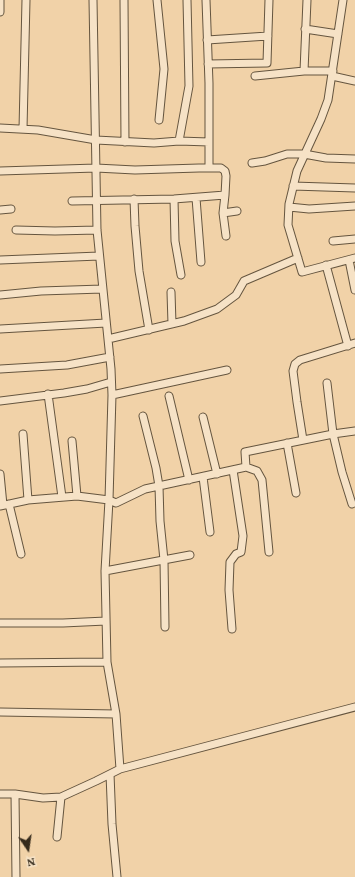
<!DOCTYPE html>
<style>
body{margin:0}
#map{position:relative;width:355px;height:877px;overflow:hidden;background:#f1d2a8;font-family:Vollkorn,serif}
canvas{display:block}
.north{position:absolute;left:8px;top:829px;width:40px;height:40px;-webkit-text-stroke:3px #f6e2c6;paint-order:stroke;rotate:167deg;font-size:11px;font-weight:700;line-height:16px;text-align:center;color:#362b1c}
.north::after{content:'';display:block;margin:auto;width:14px;height:18px;background:#362b1c;clip-path:polygon(50% 0,100% 100%,50% 72%,0 100%)}
</style>
<div id="map">
<canvas width="355" height="877"></canvas>
<div class="north">N</div>
</div>
<script>
const ctx = document.querySelector('canvas').getContext('2d');
ctx.lineJoin = 'round';
function toPath(rows) {
  const path = new Path2D();
  for (const r of rows) {
    path.moveTo(r[0], r[1]);
    for (let i = 2; i < r.length; i += 2) path.lineTo(r[i], r[i + 1]);
  }
  return path;
}
function strokePath(path, color, width, dash) {
  ctx.strokeStyle = color;
  ctx.lineWidth = width;
  ctx.lineCap = dash ? 'butt' : 'round';
  ctx.setLineDash(dash || []);
  ctx.stroke(path);
}
const minor = toPath([
 [93,0,97,230,111,369,112,395,109,500,105,571,107,662,116,714,120,769],
 [124,0,125,142],
 [157,0,164,69,159,120],
 [206,0,209,83,209,168],
 [343,0,328,100,321,119,297,171,289,204,288,225,302,272,355,258],
 [0,12,0,0],
 [305,29,338,34],
 [207,40,268,36],
 [208,64,267,63,269,0],
 [304,71,307,0],
 [255,76,304,71,333,71],
 [332,76,355,81],
 [0,128,38,130,96,140,154,143,179,141,209,142],
 [23,129,26,0],
 [179,141,189,86,187,0],
 [252,163,265,161,287,154,304,154,326,158,355,159],
 [0,171,96,168,135,170,199,168,221,168,225,171,226,176,225,195],
 [293,186,355,188],
 [196,198,201,262],
 [134,199,135,226,139,271,149,330],
 [174,199,175,241,181,275],
 [72,201,174,199,225,195,223,213,226,236],
 [289,207,309,209,355,206],
 [0,210,11,209],
 [223,213,237,211],
 [16,230,55,231,97,230],
 [333,241,355,239],
 [0,260,99,256],
 [349,260,355,290],
 [326,265,348,346],
 [171,292,172,324],
 [0,295,41,291,102,289],
 [0,329,106,323],
 [108,339,184,321,217,309,236,295,244,281,298,258],
 [0,369,67,365,110,357],
 [327,383,333,434,342,472,352,504],
 [48,394,62,497],
 [112,395,227,370],
 [169,396,189,480],
 [0,401,64,393,87,389,111,382],
 [143,416,156,468,159,486,160,521,164,560,165,627],
 [203,417,217,474],
 [23,434,28,500],
 [303,440,297,402,293,371,295,364,300,360,355,343],
 [72,441,77,496],
 [287,443,296,493],
 [246,467,257,471,262,480,269,552],
 [0,474,3,505],
 [203,477,210,532],
 [9,504,21,554],
 [0,506,28,500,77,496,109,500,116,503,145,489,246,467,245,452,333,434,355,431],
 [105,571,190,555],
 [0,623,63,623,106,621],
 [232,629,229,590,230,562,236,554,241,552,243,536,233,470],
 [0,663,107,662],
 [0,712,116,714],
 [110,774,112,824,117,877],
 [0,794,15,794,43,798,61,797,96,781,120,769,355,707],
 [15,794,16,877],
 [57,837,61,797]
]);
strokePath(minor, '#65553f', 9);
strokePath(minor, '#f6e2c6', 7);
</script>
